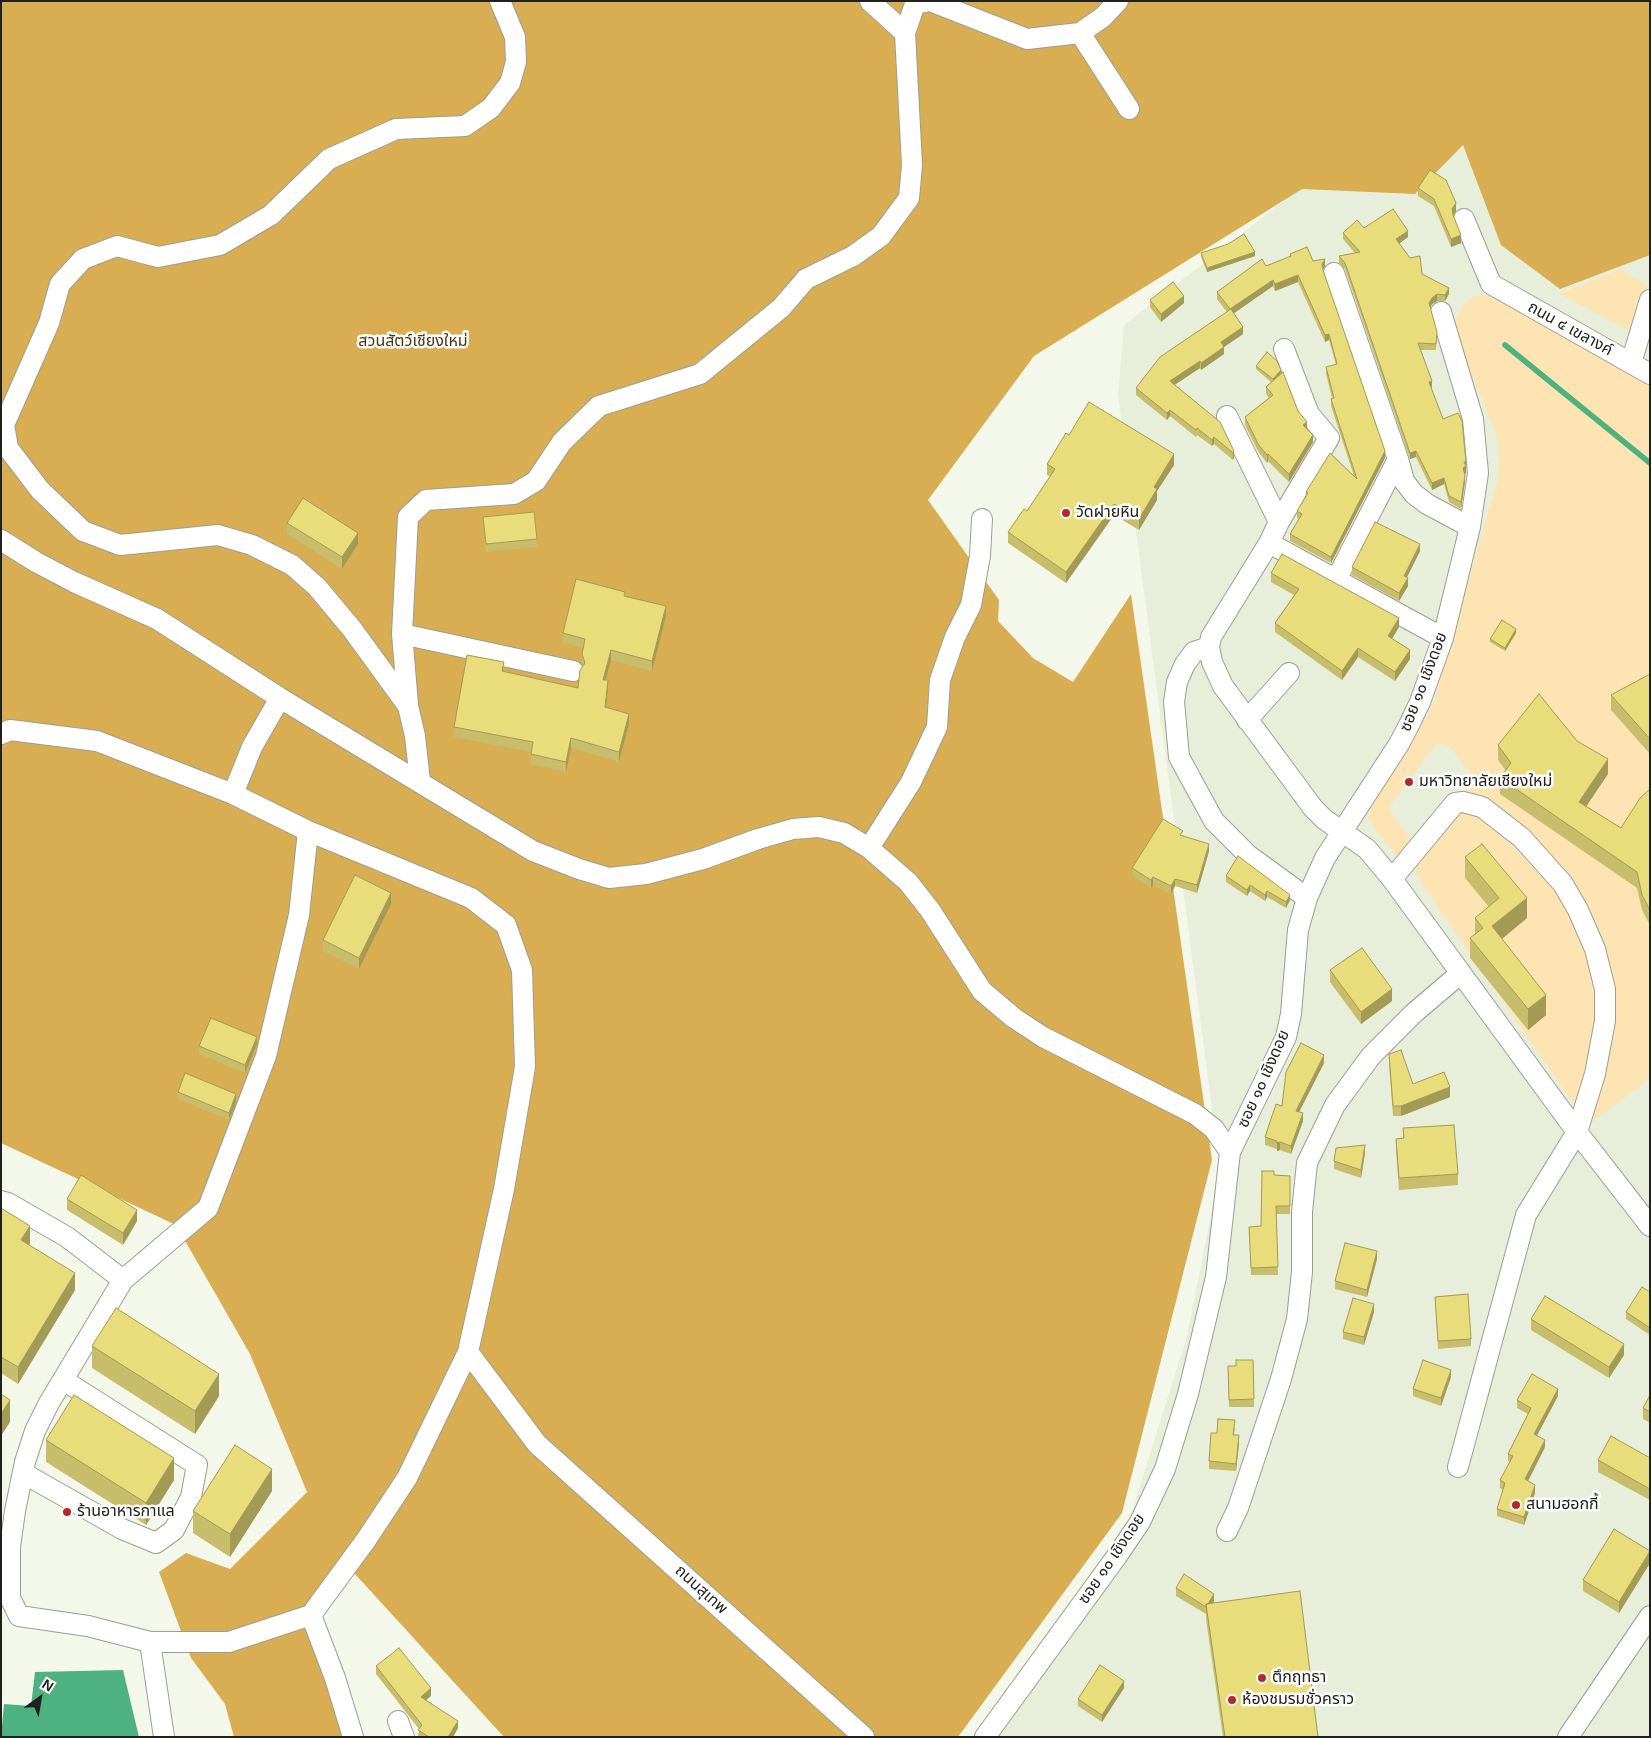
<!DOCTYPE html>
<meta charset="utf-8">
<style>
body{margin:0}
#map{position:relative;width:1651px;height:1738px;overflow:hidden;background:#f3f8ea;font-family:Arial,sans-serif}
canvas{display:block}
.frame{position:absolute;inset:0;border:2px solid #21221d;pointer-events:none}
.north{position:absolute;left:15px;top:1673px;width:50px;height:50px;-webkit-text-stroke:4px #fff;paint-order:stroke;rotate:32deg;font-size:14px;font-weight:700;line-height:20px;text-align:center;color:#21221d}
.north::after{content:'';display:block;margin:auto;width:18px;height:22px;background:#21221d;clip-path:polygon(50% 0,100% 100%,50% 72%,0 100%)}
</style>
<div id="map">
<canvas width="1651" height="1738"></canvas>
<div class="frame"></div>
<div class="north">N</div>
</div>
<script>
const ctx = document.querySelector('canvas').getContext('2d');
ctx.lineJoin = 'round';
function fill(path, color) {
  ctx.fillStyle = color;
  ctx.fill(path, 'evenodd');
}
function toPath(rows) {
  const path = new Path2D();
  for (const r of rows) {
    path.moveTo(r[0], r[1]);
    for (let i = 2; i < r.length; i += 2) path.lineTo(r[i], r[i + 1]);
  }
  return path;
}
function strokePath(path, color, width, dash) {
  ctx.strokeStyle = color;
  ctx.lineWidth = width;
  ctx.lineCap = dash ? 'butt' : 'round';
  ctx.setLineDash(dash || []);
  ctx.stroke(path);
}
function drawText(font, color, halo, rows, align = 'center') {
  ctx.font = font + ' Arial,"Noto Sans Thai",sans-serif';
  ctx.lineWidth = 5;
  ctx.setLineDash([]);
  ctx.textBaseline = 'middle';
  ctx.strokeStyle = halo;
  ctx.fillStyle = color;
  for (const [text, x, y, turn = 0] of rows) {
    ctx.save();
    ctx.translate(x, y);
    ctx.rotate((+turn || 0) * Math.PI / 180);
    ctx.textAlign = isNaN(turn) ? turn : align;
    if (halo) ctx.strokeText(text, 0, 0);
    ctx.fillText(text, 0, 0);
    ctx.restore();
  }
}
fill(toPath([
 [1453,1,1650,1,1650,1737,972,1737,1130,1518,1187,1336,1220,1169,1118,394,1124,325,1285,200]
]), '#e7eed9');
fill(toPath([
 [1620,269,1650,287,1650,327,1643,338,1560,294],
 [1486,295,1507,303,1650,382,1650,1078,1594,1121,1582,1116,1419,879,1416,869,1417,860,1473,785,1475,780,1471,774,1450,747,1443,744,1435,745,1390,806,1390,811,1410,838,1412,843,1400,857,1396,855,1367,818,1373,804,1429,713,1434,701,1498,479,1500,462,1497,436,1458,342,1454,324,1462,308,1472,297]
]), '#fee4b2');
fill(toPath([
 [1,1,1650,1,1650,255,1560,289,1501,245,1463,145,1415,194,1302,189,1034,356,928,500,999,600,998,621,1033,658,1073,682,1131,594,1212,1160,1122,1513,958,1737,504,1737,344,1562,300,1612,347,1737,234,1737,225,1704,191,1658,159,1572,186,1553,230,1569,307,1492,250,1354,176,1225,1,1143]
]), '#d9ad52');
fill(toPath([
 [123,1670,139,1737,1,1737,4,1704,31,1706,35,1672]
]), '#4eb280');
strokePath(toPath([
 [1505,345,1650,463]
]), '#4eb280', 5.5);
const minor = toPath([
 [870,1,905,33],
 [930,1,1027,39,1080,33,1103,17,1118,1],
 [1080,33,1129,109],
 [1464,219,1491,284,1650,374],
 [1334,273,1398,459,1404,481,1414,494,1427,504,1470,527],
 [1284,349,1309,414,1329,438,1279,522,1269,543,1211,637,1209,647,1212,662,1223,686,1313,808,1324,819,1367,849,1392,879,1577,1132,1650,1226],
 [1631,363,1650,300],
 [1227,416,1279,522],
 [1,540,36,562,74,582,157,619,280,698,533,851,579,869,609,878,646,874,703,859,758,839,793,829,819,827,844,833,869,848,908,882,930,910,982,991,1014,1018,1043,1037,1195,1114,1214,1129,1230,1152],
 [1269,543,1443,638],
 [1336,580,1398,459],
 [402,634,573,671],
 [1209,647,1194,652,1185,664,1177,682,1174,702,1179,757,1214,821,1248,855,1307,898],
 [408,704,402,634,408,517,426,500,514,494,536,481,562,442,599,406,700,374,781,308,806,279,853,256,881,236,909,198,912,165,905,33,915,4,929,1],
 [1247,720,1289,673],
 [1,734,10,730,97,741,233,794,308,831,471,898,506,925,522,970,525,1067,504,1189,468,1352],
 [420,781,415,736,408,706,352,629,317,587,292,565,252,545,218,535,120,545,83,531,40,490,8,448,4,425,49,323,60,284,83,259,117,246,158,257,220,245,271,215,329,159,396,129,465,126,491,108,510,83,516,62,515,37,500,1],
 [233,794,252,747,280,698],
 [308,831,299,915,266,1056,208,1208,123,1280,49,1403,35,1431,25,1462,15,1511,10,1547,10,1598,19,1616,88,1626,150,1642,229,1642,311,1615,366,1540,407,1478,468,1352,537,1444,864,1737],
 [869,848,911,782,937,727,940,680,955,637,971,605,980,556,982,519],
 [1392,879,1455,803,1463,802,1482,807,1522,838,1563,884,1578,910,1595,949,1605,989,1605,1021,1595,1074,1577,1132,1526,1215,1458,1467],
 [1,1201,8,1203,67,1237,123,1280],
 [23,1473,122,1529,156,1543,174,1530,191,1497,197,1465,63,1380],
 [1227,1531,1238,1508,1281,1379,1297,1319,1302,1272,1302,1212,1307,1163,1335,1105,1371,1056,1414,1013,1461,973],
 [311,1615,335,1678,353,1737],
 [150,1642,164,1737],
 [398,1721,404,1737],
 [985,1737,1117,1556,1140,1522,1165,1469,1188,1394,1216,1277,1230,1152,1286,1037,1291,1014,1298,930,1307,898,1325,858,1399,744,1409,725,1420,702,1443,638,1470,527,1478,473,1473,419,1441,312],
 [1568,1737,1650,1616]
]);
strokePath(minor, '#9b9f92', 22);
strokePath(minor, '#fff', 20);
fill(toPath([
 [1418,188,1456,211,1453,216,1461,243,1451,247,1434,206,1418,196],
 [1364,228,1408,237,1399,243,1422,274,1449,294,1445,301,1437,301,1432,304,1430,308,1437,332,1436,350,1421,350,1432,387,1431,388,1443,419,1466,465,1466,473,1464,474,1465,481,1461,509,1449,502,1444,484,1432,490,1416,457,1410,459,1345,269,1339,263,1339,256,1355,253,1343,239,1343,233],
 [1201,253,1255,256,1207,272,1201,257],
 [1290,254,1325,266,1323,270,1385,458,1331,563,1290,541,1290,534,1299,519,1297,518,1297,511,1306,495,1306,492,1354,476,1331,406,1331,399,1332,398,1326,374,1326,367,1336,365,1329,340,1325,342,1298,282,1275,291,1273,286,1234,313,1243,334,1224,347,1224,354,1201,370,1200,368,1174,385,1234,451,1234,458,1233,460,1214,444,1212,446,1197,435,1196,437,1170,416,1167,420,1136,395,1136,388,1227,312,1217,299,1217,292,1266,266,1290,257],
 [1150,300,1184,303,1161,322,1150,307],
 [1256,366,1281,374,1313,442,1289,482,1268,461,1267,463,1258,451,1245,425,1245,417,1269,398,1266,394,1266,387,1271,382,1256,369],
 [1069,435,1174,465,1157,491,1157,500,1139,530,1114,515,1066,583,1008,543,1008,532,1027,511,1050,476,1047,475,1047,464],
 [483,517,537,539,537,547,486,552,483,525],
 [287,523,358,544,342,569,287,534],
 [1420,551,1407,577,1408,586,1399,601,1352,575,1352,567],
 [1271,573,1399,627,1392,639,1410,659,1395,681,1358,657,1342,680,1275,632,1275,623,1294,595,1271,582],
 [625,596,666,616,652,671,611,660,605,680,608,690,606,707,629,724,619,762,571,748,566,772,531,764,531,752,454,737,454,727,504,671,578,688,583,666,582,654,583,648,563,643,563,633],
 [1516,633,1505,651,1490,642,1490,639],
 [1650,674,1650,754,1611,710,1611,695],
 [1577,741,1608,774,1586,806,1621,828,1650,789,1650,925,1642,910,1637,888,1500,794,1500,778,1506,771,1498,760,1498,745],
 [1183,836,1209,851,1197,893,1175,886,1171,894,1153,885,1151,888,1132,875,1132,868],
 [1465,857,1527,918,1502,939,1546,1015,1528,1030,1470,958,1470,938,1475,934,1475,918,1489,907,1465,878],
 [1226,876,1290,900,1286,908,1267,897,1265,901,1250,891,1247,896,1226,882],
 [391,904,359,969,323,951,323,940],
 [1330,970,1392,1001,1361,1024,1330,982],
 [257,1044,245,1073,199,1054,199,1046],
 [1389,1054,1413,1084,1450,1097,1401,1116,1393,1116,1389,1064],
 [1324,1063,1299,1112,1303,1121,1291,1154,1280,1150,1277,1151,1277,1149,1265,1145,1265,1137,1282,1106],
 [178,1092,236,1102,229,1120,178,1099],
 [1403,1128,1458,1174,1458,1185,1399,1190,1396,1151,1396,1139,1403,1139],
 [1365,1153,1361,1178,1334,1169,1334,1161],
 [1274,1175,1290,1176,1290,1214,1276,1214,1278,1275,1251,1275,1249,1227,1261,1226],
 [67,1199,137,1221,123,1245,67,1210],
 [1,1208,30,1243,29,1245,75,1290,18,1384,1,1373],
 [1377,1259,1367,1297,1335,1289,1335,1281],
 [1650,1292,1650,1335,1626,1319,1626,1312],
 [1435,1297,1471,1339,1471,1346,1438,1349],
 [1374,1312,1364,1345,1343,1339,1343,1332],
 [1531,1319,1624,1355,1609,1378,1531,1330],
 [92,1346,219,1396,195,1434,92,1368],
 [1253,1360,1254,1407,1229,1407,1228,1366,1236,1366],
 [1451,1377,1441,1406,1413,1396,1413,1389],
 [1650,1395,1650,1423,1643,1419,1643,1408],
 [1558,1396,1537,1435,1545,1447,1528,1481,1535,1493,1524,1525,1497,1516,1497,1509,1503,1490,1500,1488,1500,1480,1510,1462,1508,1461,1508,1454,1528,1414,1517,1408,1517,1400],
 [1235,1428,1234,1435,1239,1443,1236,1471,1209,1469,1209,1461,1217,1433],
 [46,1440,174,1480,146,1525,46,1462],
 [1650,1458,1650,1500,1598,1472,1598,1460],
 [272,1491,230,1557,193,1533,193,1511],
 [1650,1551,1650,1563,1619,1613,1583,1591,1583,1580],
 [1176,1588,1214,1601,1213,1603,1318,1737,1223,1737,1206,1619,1206,1614,1176,1596],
 [376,1666,431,1696,426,1700,458,1728,453,1737,418,1737,419,1729,376,1674],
 [1124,1688,1102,1722,1078,1706,1078,1699]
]), '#c8bd6a');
fill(toPath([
 [1456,203,1456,211,1452,217,1452,209],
 [1408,231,1408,237,1396,246,1396,239],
 [1461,235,1461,243,1451,247,1451,239],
 [1255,252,1255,256,1207,272,1207,268],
 [1325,259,1325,266,1322,271,1322,264],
 [1298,275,1298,282,1275,291,1275,284],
 [1273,280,1273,286,1230,316,1230,309],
 [1449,288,1449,294,1445,301,1445,295],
 [1437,294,1437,301,1432,304,1429,310,1429,303,1432,298],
 [1184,296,1184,303,1161,322,1161,314],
 [1243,327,1243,334,1221,349,1221,342],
 [1329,334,1329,340,1325,342,1325,335],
 [1224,347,1224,354,1201,370,1201,363],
 [1200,361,1200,368,1170,388,1170,381],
 [1281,370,1281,374,1273,383,1273,379],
 [1432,381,1432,387,1429,389,1429,382],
 [1170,410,1170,416,1167,420,1167,413],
 [1307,422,1307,430,1303,425],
 [1313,435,1313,442,1289,482,1289,474],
 [1214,437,1214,444,1212,446,1212,440],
 [1234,451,1234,458,1233,460,1233,453],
 [1385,451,1385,458,1331,563,1331,557],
 [1416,451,1416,457,1410,459,1410,453],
 [1174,454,1174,465,1157,491,1157,500,1139,530,1139,519,1154,487],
 [1268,454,1268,461,1267,463,1267,455],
 [1464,462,1466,462,1466,473,1463,475,1463,468],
 [1465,475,1465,481,1461,509,1461,502],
 [1444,478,1444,484,1432,490,1432,483],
 [1114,504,1114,515,1066,583,1066,572],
 [358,533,358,544,342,569,342,557],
 [1420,544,1420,551,1404,583,1404,576],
 [1408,578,1408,586,1399,601,1399,593],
 [666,606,666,616,652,671,652,661],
 [1399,618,1399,627,1388,645,1388,636],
 [1516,629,1516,633,1505,651,1505,648],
 [1358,648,1358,657,1342,680,1342,671],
 [611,650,611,660,603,690,603,680],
 [1410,650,1410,659,1395,681,1395,672],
 [608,680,608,690,605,717,605,707],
 [629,714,629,724,619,762,619,752],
 [571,738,571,748,566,772,566,762],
 [1608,759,1608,774,1579,817,1579,802],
 [1209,844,1209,851,1197,893,1197,885],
 [1153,877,1153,885,1151,888,1151,880],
 [1175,879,1175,886,1171,894,1171,886],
 [1250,885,1250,891,1247,896,1247,890],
 [1267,891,1267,897,1265,901,1265,895],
 [391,893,391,904,359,969,359,958],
 [1290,895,1290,900,1286,908,1286,902],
 [1527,898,1527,918,1492,947,1492,926],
 [1392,989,1392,1001,1361,1024,1361,1012],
 [1546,995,1546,1015,1528,1030,1528,1009],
 [257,1037,257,1044,245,1073,245,1065],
 [1324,1055,1324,1063,1296,1118,1296,1111],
 [1450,1087,1450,1097,1401,1116,1401,1106],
 [236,1094,236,1102,229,1120,229,1113],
 [1303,1113,1303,1121,1291,1154,1291,1146],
 [1280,1142,1280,1150,1277,1151,1277,1143],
 [1365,1145,1365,1153,1361,1178,1361,1170],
 [137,1210,137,1221,123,1245,123,1233],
 [30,1226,30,1243,21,1257,21,1240],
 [1377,1251,1377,1259,1367,1297,1367,1290],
 [75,1273,75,1290,18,1384,18,1367],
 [1374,1304,1374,1312,1364,1345,1364,1337],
 [1624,1344,1624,1355,1609,1378,1609,1367],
 [1451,1370,1451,1377,1441,1406,1441,1398],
 [219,1374,219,1396,195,1434,195,1411],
 [1558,1389,1558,1396,1534,1441,1534,1434],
 [10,1400,10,1422,1,1436,1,1414],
 [1239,1435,1239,1443,1236,1471,1236,1464],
 [1545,1440,1545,1447,1525,1487,1525,1479],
 [174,1458,174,1480,146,1525,146,1503],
 [272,1469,272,1491,230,1557,230,1534],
 [1535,1485,1535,1493,1524,1525,1524,1517],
 [1650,1552,1650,1563,1619,1613,1619,1602],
 [1214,1594,1214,1601,1207,1613,1206,1606],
 [1124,1681,1124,1688,1102,1722,1102,1715],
 [431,1688,431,1696,421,1704,421,1697],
 [458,1721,458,1728,453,1737,448,1737]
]), '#a39a56');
const building = toPath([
 [1430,170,1446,180,1456,203,1452,209,1453,215,1461,235,1451,239,1434,199,1418,188,1430,170],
 [1393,209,1408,231,1396,239,1410,258,1420,256,1422,274,1449,288,1445,295,1437,294,1432,298,1429,303,1437,332,1436,344,1418,343,1432,381,1429,382,1443,419,1458,413,1462,421,1466,462,1464,462,1466,466,1463,468,1465,475,1461,502,1449,496,1444,478,1432,483,1416,451,1410,453,1345,263,1339,256,1360,252,1343,233,1357,220,1364,228,1393,209],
 [1244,234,1255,252,1207,268,1201,253,1228,244,1244,234],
 [1307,247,1313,261,1325,259,1322,264,1323,270,1385,451,1331,557,1290,534,1302,514,1297,511,1308,493,1306,492,1330,453,1357,479,1331,399,1334,398,1326,367,1337,364,1329,334,1325,335,1298,275,1275,284,1273,280,1230,309,1217,292,1262,259,1266,266,1291,256,1290,254,1307,247],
 [1173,282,1184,296,1161,314,1150,300,1173,282],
 [1231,309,1243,327,1221,342,1224,347,1201,363,1200,361,1170,381,1220,422,1234,451,1233,453,1214,437,1212,440,1197,428,1196,430,1170,410,1167,413,1136,388,1160,357,1231,309],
 [1267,352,1277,361,1281,370,1273,379,1256,366,1267,352],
 [1283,372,1298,411,1307,422,1303,425,1313,435,1289,474,1268,454,1267,455,1258,444,1245,417,1273,395,1266,387,1283,372],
 [1089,402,1174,454,1154,487,1157,489,1139,519,1114,504,1066,572,1008,532,1024,509,1027,511,1055,469,1047,464,1066,433,1069,435,1089,402],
 [303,498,358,533,342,557,287,523,303,498],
 [534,512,537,539,486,544,483,517,534,512],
 [1375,522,1420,544,1404,576,1408,578,1399,593,1352,567,1375,522],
 [1282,554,1399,618,1388,636,1410,650,1395,672,1358,648,1342,671,1275,623,1299,589,1271,573,1282,554],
 [576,579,625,592,624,596,666,606,652,661,611,650,603,680,608,680,605,707,629,714,619,752,571,738,566,762,531,754,533,742,454,727,467,655,504,662,502,671,578,688,580,670,585,663,582,654,585,639,563,633,576,579],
 [1502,620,1516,629,1505,648,1490,639,1502,620],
 [1650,674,1650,739,1611,695,1650,674],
 [1539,694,1577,741,1608,759,1579,802,1621,828,1640,798,1650,789,1650,910,1642,895,1637,872,1500,778,1511,763,1498,745,1539,694],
 [1163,819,1183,831,1180,835,1209,844,1197,885,1175,879,1171,886,1153,877,1151,880,1132,868,1163,819],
 [1482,844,1527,898,1492,926,1546,995,1528,1009,1470,938,1483,928,1475,918,1499,898,1465,857,1482,844],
 [1238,856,1290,895,1286,902,1267,891,1265,895,1250,885,1247,890,1226,876,1238,856],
 [355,875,391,893,359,958,323,940,355,875],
 [1362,948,1392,989,1361,1012,1330,970,1362,948],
 [211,1018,257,1037,245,1065,199,1046,211,1018],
 [1301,1043,1324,1055,1296,1111,1303,1113,1291,1146,1280,1142,1277,1143,1277,1141,1265,1137,1276,1104,1282,1106,1286,1072,1301,1043],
 [1401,1050,1413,1084,1444,1072,1450,1087,1401,1106,1393,1106,1389,1054,1401,1050],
 [185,1073,236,1094,229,1113,178,1092,185,1073],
 [1454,1125,1458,1174,1399,1178,1396,1139,1404,1138,1403,1128,1454,1125],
 [1365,1145,1361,1170,1334,1161,1336,1148,1365,1145],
 [1262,1171,1274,1171,1274,1175,1290,1176,1290,1206,1276,1206,1278,1267,1251,1268,1249,1227,1261,1226,1262,1171],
 [81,1175,137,1210,123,1233,67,1199,81,1175],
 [1,1208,30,1226,21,1240,75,1273,18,1367,1,1357,1,1208],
 [1345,1243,1377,1251,1367,1290,1335,1281,1345,1243],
 [1642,1287,1650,1292,1650,1328,1626,1312,1642,1287],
 [1468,1294,1471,1339,1438,1341,1435,1297,1468,1294],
 [1545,1296,1624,1344,1609,1367,1531,1319,1545,1296],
 [1353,1298,1374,1304,1364,1337,1343,1332,1353,1298],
 [116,1308,219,1374,195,1411,92,1346,116,1308],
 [1236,1360,1253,1360,1254,1399,1229,1400,1228,1366,1236,1366,1236,1360],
 [1423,1360,1451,1370,1441,1398,1413,1389,1423,1360],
 [1532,1374,1558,1389,1534,1434,1545,1440,1525,1479,1535,1485,1524,1517,1497,1509,1505,1483,1500,1480,1513,1456,1508,1454,1531,1408,1517,1400,1532,1374],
 [1,1394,10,1400,1,1414,1,1394],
 [74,1395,174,1458,146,1503,46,1440,74,1395],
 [1650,1395,1650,1412,1643,1408,1650,1395],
 [1218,1419,1235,1420,1233,1435,1239,1435,1236,1464,1209,1461,1211,1433,1217,1433,1218,1419],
 [1611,1436,1650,1458,1650,1489,1598,1460,1611,1436],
 [235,1445,272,1469,230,1534,193,1511,235,1445],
 [1614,1529,1650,1551,1619,1602,1583,1580,1614,1529],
 [1184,1574,1214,1594,1208,1604,1206,1604,1206,1607,1176,1588,1184,1574],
 [1300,1591,1318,1737,1225,1737,1206,1604,1300,1591],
 [399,1648,431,1688,421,1697,458,1721,448,1737,429,1737,418,1730,422,1725,376,1666,399,1648],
 [1100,1665,1124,1681,1102,1715,1078,1699,1100,1665]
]);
fill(building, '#e9dc7b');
strokePath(building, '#a39a56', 1);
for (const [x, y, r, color] of [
 [1066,513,5,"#b72729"],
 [1409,782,5,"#b72729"],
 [1516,1505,5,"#b72729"],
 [67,1512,5,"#b72729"],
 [1262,1678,5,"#b72729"],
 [1232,1700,5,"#b72729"]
]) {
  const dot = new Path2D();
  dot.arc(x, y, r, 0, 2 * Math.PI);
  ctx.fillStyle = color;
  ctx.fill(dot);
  strokePath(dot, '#fff', 2);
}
drawText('16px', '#21221d', '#fff', [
 ["ถนน ๔ เขลางค์",1570,329,29],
 ["ซอย ๑๐ เชิงดอย",1424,682,-69],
 ["ซอย ๑๐ เชิงดอย",1264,1079,-66],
 ["ซอย ๑๐ เชิงดอย",1112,1559,-56],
 ["ถนนสุเทพ",701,1590,42]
]);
drawText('16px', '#4a3711', '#fff', [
 ["สวนสัตว์เชียงใหม่",413,342]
]);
drawText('16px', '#21221d', '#fff', [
 ["วัดฝายหิน",1076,513],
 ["มหาวิทยาลัยเชียงใหม่",1419,782],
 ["สนามฮอกกี้",1526,1505],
 ["ร้านอาหารกาแล",77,1512],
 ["ตึกฤทธา",1272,1678],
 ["ห้องชมรมชั่วคราว",1242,1700]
], 'left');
</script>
